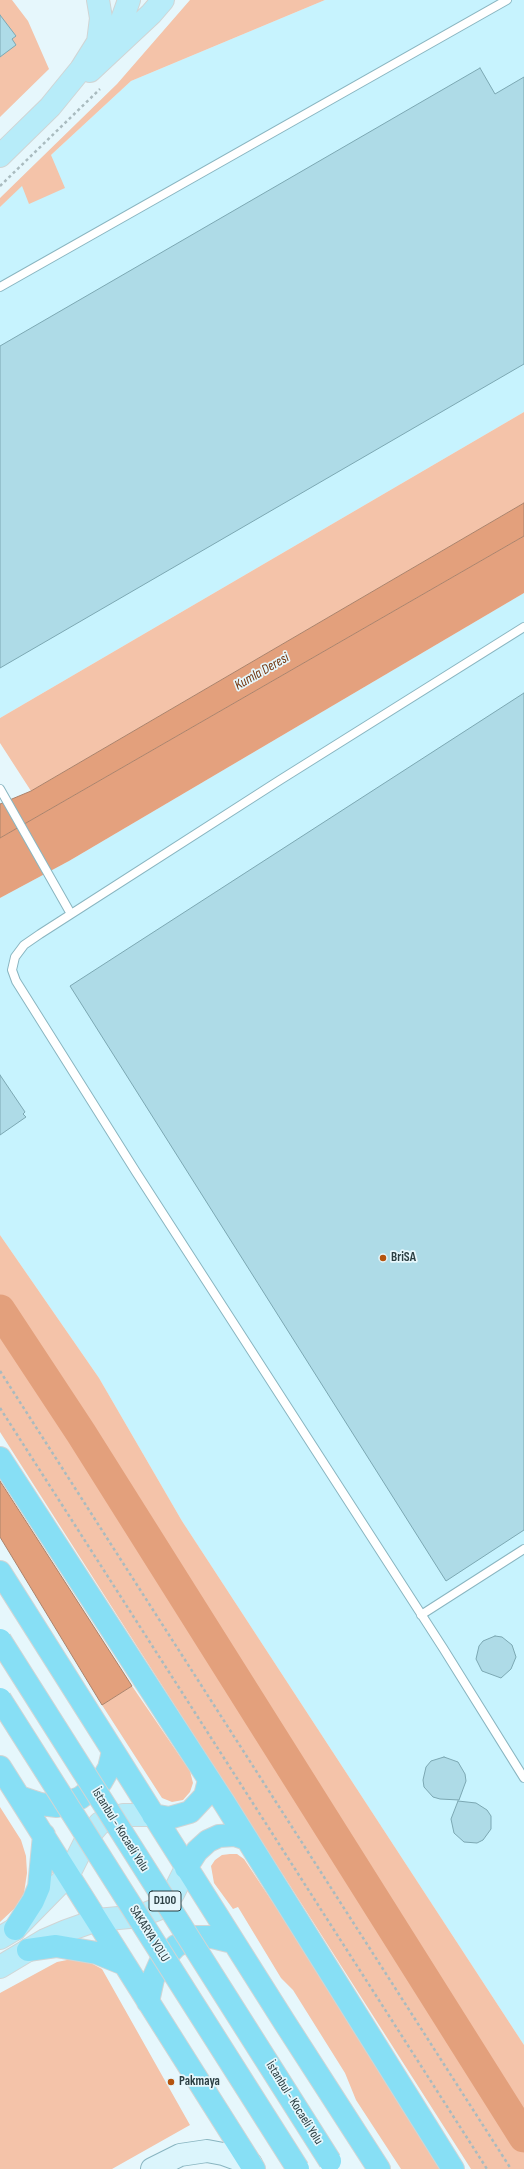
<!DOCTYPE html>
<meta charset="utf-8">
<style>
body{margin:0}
canvas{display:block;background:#e6f7fc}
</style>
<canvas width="524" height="2169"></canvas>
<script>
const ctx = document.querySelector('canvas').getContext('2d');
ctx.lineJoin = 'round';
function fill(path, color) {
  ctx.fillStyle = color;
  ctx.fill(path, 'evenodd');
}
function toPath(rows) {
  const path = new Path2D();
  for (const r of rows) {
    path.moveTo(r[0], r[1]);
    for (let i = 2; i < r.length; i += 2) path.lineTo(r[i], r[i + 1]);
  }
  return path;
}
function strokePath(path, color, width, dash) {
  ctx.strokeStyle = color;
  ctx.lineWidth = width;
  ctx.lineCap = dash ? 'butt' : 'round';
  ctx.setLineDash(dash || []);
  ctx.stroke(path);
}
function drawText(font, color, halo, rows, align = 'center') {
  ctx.font = font + ' "Sofia Sans Condensed",sans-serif';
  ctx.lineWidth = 3.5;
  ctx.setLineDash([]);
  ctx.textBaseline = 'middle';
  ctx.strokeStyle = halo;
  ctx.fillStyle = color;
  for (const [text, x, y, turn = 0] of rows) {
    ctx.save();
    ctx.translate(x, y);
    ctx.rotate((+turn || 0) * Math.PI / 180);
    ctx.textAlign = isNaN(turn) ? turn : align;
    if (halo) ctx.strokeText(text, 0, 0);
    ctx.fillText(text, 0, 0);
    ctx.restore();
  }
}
fill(toPath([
 [325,0,524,0,524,412,0,718,0,207,51,155,131,81],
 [524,593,524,2045,182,1521,99,1378,0,1235,0,898,69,861]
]), '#c7f3fe');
fill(toPath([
 [0,0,12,0,28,21,49,69,0,117],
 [190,0,325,0,131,81,51,155,65,188,29,204,22,186,0,207,0,198,117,84],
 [524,412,524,503,31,791,0,743,0,718],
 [0,1235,99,1378,182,1521,524,2045,524,2169,471,2169,0,1432],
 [132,1686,190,1771,193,1783,190,1792,183,1800,172,1802,162,1798,102,1705],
 [0,1807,21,1840,26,1856,27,1873,24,1893,15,1908,0,1922],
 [230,1854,237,1854,244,1859,252,1871,323,1978,443,2169,401,2169,356,2100,345,2073,293,1990,281,1978,238,1907,233,1909,214,1883,211,1866,215,1860,222,1855],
 [72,1959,89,1962,102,1969,190,2125,112,2169,0,2169,0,1993,57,1962]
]), '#f4c3a9');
fill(toPath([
 [524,536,524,593,69,861,0,898,0,838]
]), '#e4a17e');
const water = toPath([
 [524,503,524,536,0,838,0,804,31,791,524,503],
 [0,1481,132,1686,102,1705,0,1537,0,1481]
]);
fill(water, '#e3a07c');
strokePath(water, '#ac836b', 1);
strokePath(toPath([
 [0,1310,81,1433,524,2137]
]), '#e3a07c', 31);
const building = toPath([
 [0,15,16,36,12,39,16,45,0,57,0,15],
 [480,68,495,94,524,77,524,364,0,668,0,346,480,68],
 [524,693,524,1530,446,1581,70,986,524,693],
 [0,1075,25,1112,23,1114,26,1117,0,1135,0,1075],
 [495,1636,502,1637,512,1645,516,1657,511,1669,501,1678,482,1671,476,1659,479,1646,483,1641,495,1636],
 [444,1757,458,1762,465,1774,466,1781,459,1800,440,1799,433,1797,424,1787,423,1780,426,1767,431,1761,444,1757],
 [458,1801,476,1803,487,1810,491,1816,491,1829,483,1840,477,1843,464,1842,454,1833,451,1819,458,1801]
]);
fill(building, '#aedbe7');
strokePath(building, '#7ca8b3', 1);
const lane = toPath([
 [0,287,507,0],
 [524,627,280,780,40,934,24,945,15,957,12,970,16,981,136,1172,443,1648,524,1778],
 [0,789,71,914],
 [421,1615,524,1549]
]);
const secondary = toPath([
 [152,2169,180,2155,207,2151,223,2154,251,2164]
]);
const primary = toPath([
 [109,45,119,28,129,0],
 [90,71,151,14,163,0],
 [0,156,50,107,81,69,98,42,101,18,98,0],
 [0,1938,15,1929,69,1874,87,1838,100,1823,123,1815,153,1815],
 [0,1967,45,1940,66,1931,97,1920,140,1916,158,1909,173,1894,186,1868]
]);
const highway = toPath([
 [0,1458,225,1804,453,2169],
 [0,1572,285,2023,379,2169],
 [0,1767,254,2169],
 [19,1797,40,1804,57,1806,80,1798,101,1782,109,1768,113,1751],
 [153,1815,169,1818,190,1812,205,1796,209,1780],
 [186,1868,197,1851,208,1841,219,1836,235,1835,247,1839],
 [15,1929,33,1901,39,1887,44,1835],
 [28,1950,56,1946,97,1953,124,1964],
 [148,2002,153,1979,160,1963,176,1946,194,1937,212,1937,233,1942]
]);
strokePath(lane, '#89b5c0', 10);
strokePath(secondary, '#89b5c0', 24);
strokePath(primary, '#d0d5d5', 24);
strokePath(highway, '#d0d5d5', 24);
strokePath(toPath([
 [0,186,100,89],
 [0,1371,511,2169],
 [0,1408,487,2169]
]), '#a9bbbf', 2.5, [3, 3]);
strokePath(lane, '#fff', 8);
strokePath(secondary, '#dbf5fc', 22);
strokePath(primary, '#b7ecf9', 22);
strokePath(highway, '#87dff5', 22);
const highwayBridge = toPath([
 [0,1640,330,2161],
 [0,1699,298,2169]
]);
strokePath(highwayBridge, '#d0d5d5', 24, []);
strokePath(highwayBridge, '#87dff5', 22);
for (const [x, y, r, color] of [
 [383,1258,4,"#b4540f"],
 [171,2082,4,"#b4540f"]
]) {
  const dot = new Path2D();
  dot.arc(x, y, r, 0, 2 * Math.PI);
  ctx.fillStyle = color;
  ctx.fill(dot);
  strokePath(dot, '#e6f7fc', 1.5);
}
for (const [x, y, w] of [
 [165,1901,32]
]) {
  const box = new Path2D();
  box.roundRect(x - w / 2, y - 10, w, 20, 3);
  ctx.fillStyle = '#e6f7fc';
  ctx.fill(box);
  strokePath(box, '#2b3e42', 1);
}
drawText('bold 12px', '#2b3e42', null, [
 ["D100",165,1901]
]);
drawText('bold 13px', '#2b3e42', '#e6f7fc', [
 ["BriSA",391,1258],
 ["Pakmaya",179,2082]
], 'left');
drawText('13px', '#2b3e42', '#e6f7fc', [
 ["İstanbul - Kocaeli Yolu",120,1830,58],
 ["SAKARYA YOLU",149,1934,58],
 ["İstanbul - Kocaeli Yolu",294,2103,58]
]);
drawText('italic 14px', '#73360f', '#e6f7fc', [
 ["Kumla Deresi",262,672,-30]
]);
</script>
